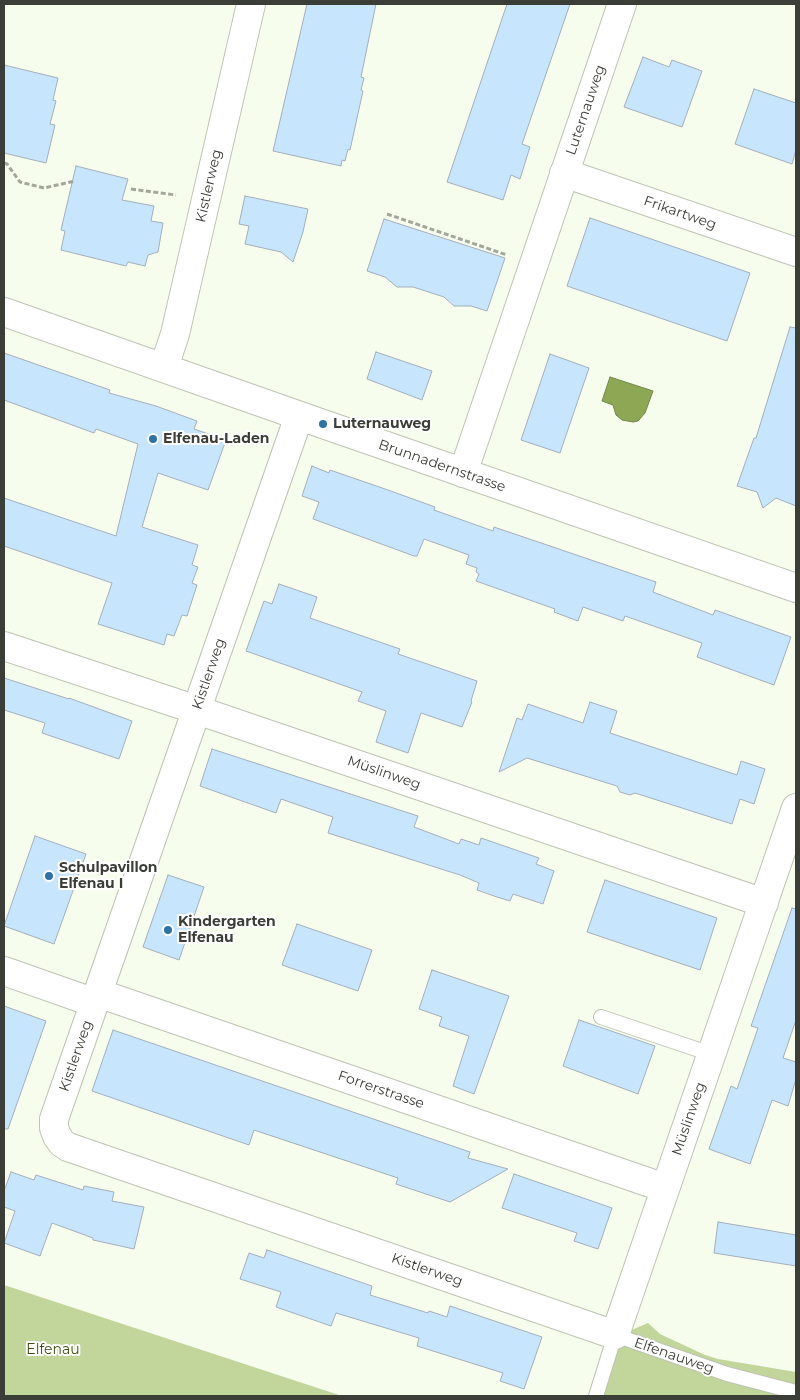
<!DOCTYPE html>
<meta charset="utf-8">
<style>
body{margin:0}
#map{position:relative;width:800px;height:1400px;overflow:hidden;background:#f7fded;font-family:Montserrat,sans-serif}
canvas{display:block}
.frame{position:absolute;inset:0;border:5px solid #3b3d37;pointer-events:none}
</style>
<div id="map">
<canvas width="800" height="1400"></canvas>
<div class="frame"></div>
</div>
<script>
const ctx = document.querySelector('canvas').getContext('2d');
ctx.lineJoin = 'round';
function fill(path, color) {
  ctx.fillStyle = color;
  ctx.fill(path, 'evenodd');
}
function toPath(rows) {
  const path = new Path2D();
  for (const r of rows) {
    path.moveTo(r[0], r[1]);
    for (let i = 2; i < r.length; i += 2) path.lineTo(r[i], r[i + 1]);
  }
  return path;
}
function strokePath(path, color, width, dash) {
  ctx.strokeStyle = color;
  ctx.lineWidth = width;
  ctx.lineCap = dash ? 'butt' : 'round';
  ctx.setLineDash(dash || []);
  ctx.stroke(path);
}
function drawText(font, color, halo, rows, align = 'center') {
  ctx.font = font + ' Montserrat,sans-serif';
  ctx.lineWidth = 4;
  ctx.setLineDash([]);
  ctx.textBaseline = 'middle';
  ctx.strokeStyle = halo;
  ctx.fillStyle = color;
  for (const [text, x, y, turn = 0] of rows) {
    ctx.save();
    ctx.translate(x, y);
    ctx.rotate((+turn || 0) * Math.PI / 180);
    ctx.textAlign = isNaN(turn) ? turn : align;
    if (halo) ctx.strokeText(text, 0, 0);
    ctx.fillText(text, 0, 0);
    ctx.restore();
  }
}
fill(toPath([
 [4,1285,342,1396,4,1396],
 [648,1323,660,1334,705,1355,718,1359,796,1372,796,1396,603,1396,622,1334]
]), '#c2d69b');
const water = toPath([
 [610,377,653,391,645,413,638,421,633,422,622,420,616,415,613,405,602,401,610,377]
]);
fill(water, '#8da754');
strokePath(water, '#74874b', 1);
const building = toPath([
 [307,4,376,4,361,77,364,78,361,90,363,91,350,150,348,149,345,161,342,160,341,166,273,151,307,4],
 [507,4,570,4,522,144,530,147,520,179,511,175,503,200,447,182,507,4],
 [643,57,669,67,672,60,702,71,682,127,624,107,643,57],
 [4,65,58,78,53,100,56,101,50,124,55,125,46,163,4,153,4,65],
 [754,89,796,103,796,150,792,164,735,144,754,89],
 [76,166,128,179,122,200,154,206,151,221,163,223,158,252,148,255,145,266,128,262,126,266,61,250,65,231,61,230,76,166],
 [245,196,308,209,303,232,293,262,281,252,245,244,249,226,239,224,245,196],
 [590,218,750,273,727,341,567,286,590,218],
 [384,219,505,258,487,311,471,306,454,306,444,297,413,287,397,287,385,277,367,271,384,219],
 [790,327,796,328,796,506,776,498,763,508,757,492,737,486,754,438,756,438,790,327],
 [376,352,432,371,422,400,367,379,376,352],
 [4,353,110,390,109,393,156,406,197,421,194,429,226,440,208,490,158,473,142,527,198,545,192,565,198,567,192,583,197,585,187,616,182,615,174,636,167,634,164,645,98,624,112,583,4,546,4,498,116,536,138,444,96,429,94,433,4,400,4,353],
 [550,354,589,368,560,453,521,440,550,354],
 [312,466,329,473,330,470,388,490,435,507,434,510,493,531,494,527,656,582,653,592,713,615,715,610,791,637,774,685,697,657,702,643,625,616,623,621,583,607,578,621,554,612,555,609,476,581,479,574,476,572,477,568,466,564,469,555,424,539,417,556,414,556,316,520,313,519,319,502,302,496,312,466],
 [279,584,317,597,310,618,400,649,398,654,477,681,471,701,472,702,462,727,421,713,408,753,376,742,386,711,358,701,362,692,246,651,264,601,272,604,279,584],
 [4,678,69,699,69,698,132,721,119,759,42,733,45,723,4,710,4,678],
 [590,702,617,711,610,733,737,775,741,761,765,769,754,804,740,799,732,824,635,793,630,795,620,792,617,786,527,758,499,772,517,718,522,720,528,704,583,723,590,702],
 [212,749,418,816,414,827,459,844,461,839,479,845,481,838,539,858,536,864,554,871,543,904,513,894,510,901,494,896,477,890,479,883,460,875,328,833,333,817,281,799,276,813,200,786,212,749],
 [35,836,86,854,54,944,4,926,35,836],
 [168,875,204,887,179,960,143,947,168,875],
 [605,880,717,918,700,970,587,932,605,880],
 [792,908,796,909,796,1020,783,1058,796,1062,796,1079,788,1106,772,1100,750,1164,709,1149,731,1086,737,1089,758,1028,751,1026,792,908],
 [297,924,372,950,358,991,282,965,297,924],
 [432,970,509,996,474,1094,453,1086,469,1036,439,1026,442,1017,419,1009,432,970],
 [4,1006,46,1021,8,1129,4,1129,4,1006],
 [579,1020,655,1046,638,1094,563,1066,579,1020],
 [113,1030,470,1152,468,1158,508,1169,450,1202,396,1184,398,1178,254,1130,249,1145,92,1091,113,1030],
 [11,1172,34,1180,36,1175,83,1190,84,1186,114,1192,112,1201,144,1207,134,1249,93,1240,93,1238,52,1223,40,1256,4,1243,15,1211,4,1207,4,1191,11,1172],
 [514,1174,612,1208,598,1249,574,1241,577,1233,502,1208,514,1174],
 [718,1222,796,1235,796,1266,714,1253,718,1222],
 [267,1250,372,1286,370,1295,428,1313,429,1311,447,1317,450,1306,542,1337,524,1389,500,1381,503,1373,417,1346,419,1338,336,1313,331,1326,276,1307,281,1292,240,1279,249,1253,264,1258,267,1250]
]);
fill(building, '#c8e5fe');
strokePath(building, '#a2afbb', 1);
const service = toPath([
 [601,1017,711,1054],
 [596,1396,615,1335,727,1374,796,1392]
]);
const minor = toPath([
 [564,173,796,252],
 [164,367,175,334,251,4],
 [299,416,54,1119,54,1128,57,1136,62,1143,68,1147,615,1335,796,808],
 [463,473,622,4],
 [4,646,197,710,764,903],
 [4,971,95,1003],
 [98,993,665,1188]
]);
const tertiary = toPath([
 [4,312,323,424,796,588]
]);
strokePath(service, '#bec3b4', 16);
strokePath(minor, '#bec3b4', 30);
strokePath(tertiary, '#bec3b4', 30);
strokePath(toPath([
 [4,163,7,164,20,182,44,188,75,181],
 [131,189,176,195],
 [387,214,507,255]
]), '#a2a79b', 3, [5, 2.5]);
strokePath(service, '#fff', 14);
strokePath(minor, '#fff', 28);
strokePath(tertiary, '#fff', 28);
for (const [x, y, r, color] of [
 [323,424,5,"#2e73a8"],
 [153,439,5,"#2e73a8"],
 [49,876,5,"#2e73a8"],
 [168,930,5,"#2e73a8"]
]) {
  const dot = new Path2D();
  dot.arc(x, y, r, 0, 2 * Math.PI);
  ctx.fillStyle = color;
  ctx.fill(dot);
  strokePath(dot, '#fff', 2);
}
drawText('14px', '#3b3d37', '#fff', [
 ["Luternauweg",586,110,-71],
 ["Kistlerweg",209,186,-77],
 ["Frikartweg",680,213,19],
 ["Brunnadernstrasse",442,466,19],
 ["Kistlerweg",209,674,-71],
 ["Müslinweg",384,773,19],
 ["Kistlerweg",76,1056,-71],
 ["Forrerstrasse",381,1090,19],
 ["Müslinweg",689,1119,-71],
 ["Kistlerweg",427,1270,19],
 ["Elfenauweg",674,1356,19]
]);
drawText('bold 14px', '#3b3d37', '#fff', [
 ["Luternauweg",333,424],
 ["Elfenau-Laden",163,439],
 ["Schulpavillon",59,868],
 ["Elfenau I",59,884],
 ["Kindergarten",178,922],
 ["Elfenau",178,938]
], 'left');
drawText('14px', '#3f4f12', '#fff', [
 ["Elfenau",53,1350]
]);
</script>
